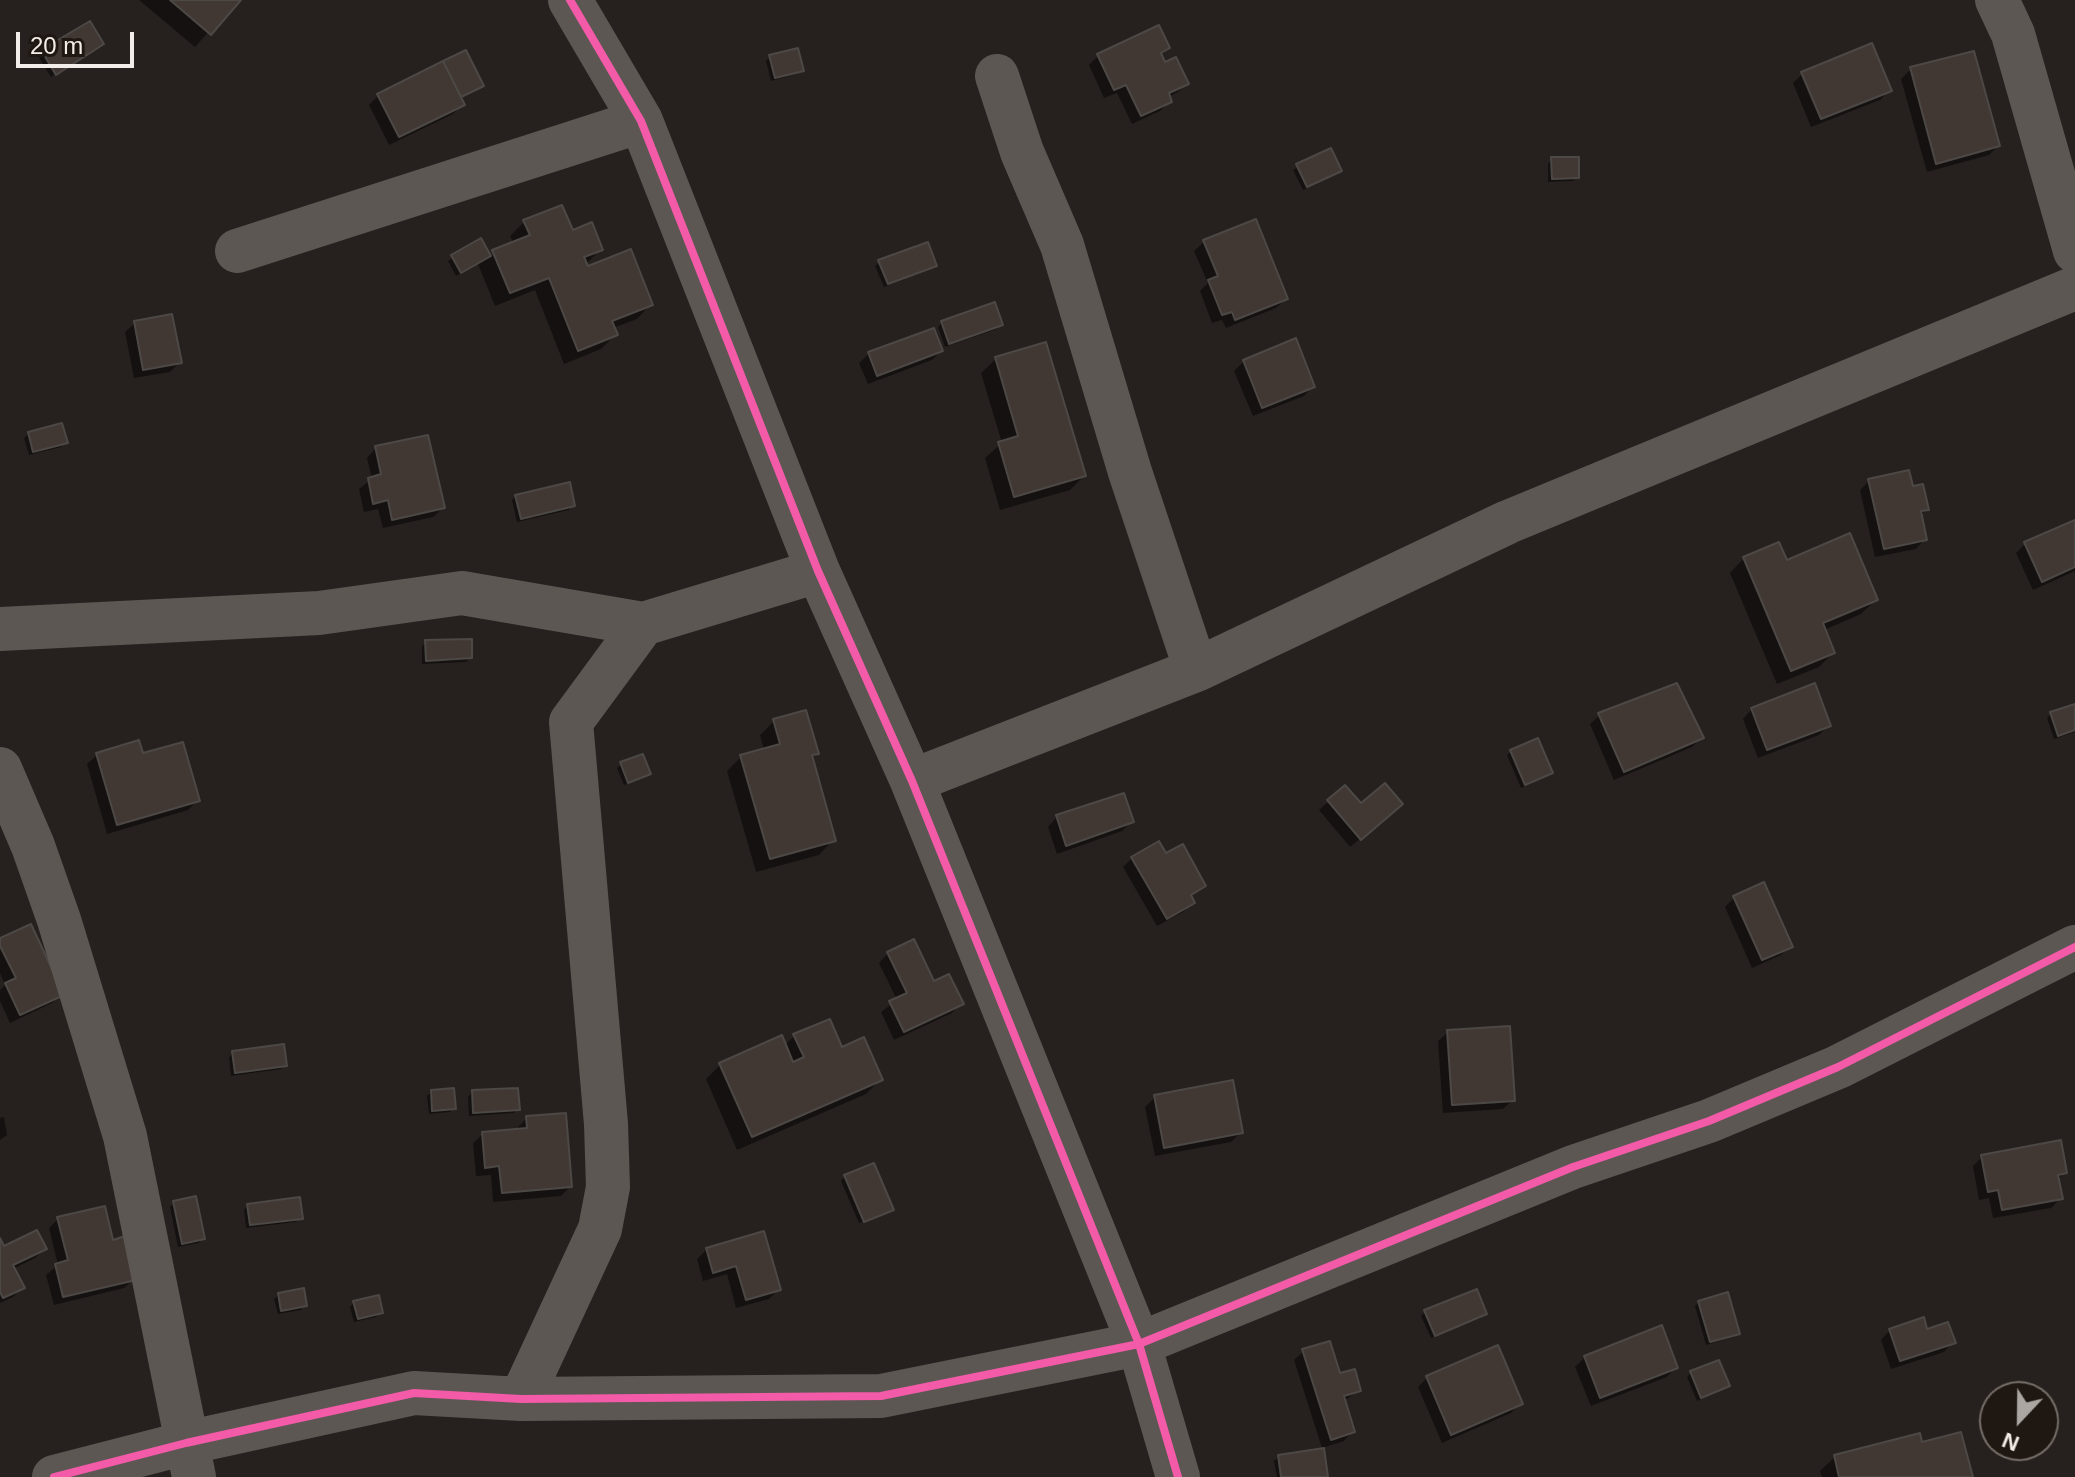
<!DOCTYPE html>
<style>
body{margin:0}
#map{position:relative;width:2075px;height:1477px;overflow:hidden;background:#26211e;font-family:Helvetica,sans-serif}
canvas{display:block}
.north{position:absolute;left:1979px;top:1381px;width:80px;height:80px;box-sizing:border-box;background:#1f1711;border:2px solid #746d67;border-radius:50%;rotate:202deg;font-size:22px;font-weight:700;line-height:32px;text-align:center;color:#f3ede9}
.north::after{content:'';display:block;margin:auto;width:28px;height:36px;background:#aba6a2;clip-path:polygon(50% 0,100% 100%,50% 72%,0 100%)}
.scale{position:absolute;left:16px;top:32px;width:118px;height:36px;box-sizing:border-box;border:4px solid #f3ede9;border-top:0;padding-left:10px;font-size:24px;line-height:28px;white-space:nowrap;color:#f3ede9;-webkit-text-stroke:6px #1f1711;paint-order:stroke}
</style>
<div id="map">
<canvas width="2075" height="1477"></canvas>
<div class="north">N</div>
<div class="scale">20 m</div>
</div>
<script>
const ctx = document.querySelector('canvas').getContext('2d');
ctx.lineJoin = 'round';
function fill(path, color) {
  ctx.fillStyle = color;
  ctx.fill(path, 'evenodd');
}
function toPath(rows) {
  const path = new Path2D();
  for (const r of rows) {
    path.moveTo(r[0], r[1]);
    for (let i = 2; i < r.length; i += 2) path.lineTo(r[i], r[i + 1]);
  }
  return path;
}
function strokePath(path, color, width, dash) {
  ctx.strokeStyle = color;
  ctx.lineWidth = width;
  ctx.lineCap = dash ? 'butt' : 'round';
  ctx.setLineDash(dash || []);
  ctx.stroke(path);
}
fill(toPath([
 [139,0,237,0,195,47],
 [89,24,102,44,51,77,38,56],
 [1168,48,1160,55,1164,65,1187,83,1178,92,1168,97,1170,101,1160,111,1132,124,1117,93,1104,98,1089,65,1098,56],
 [770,57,802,70,797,74,771,81,766,61],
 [1911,69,1998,146,1989,155,1927,172,1901,79],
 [1802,74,1889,91,1880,100,1811,127,1793,83],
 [482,85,459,98,462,105,453,114,389,145,369,105,378,96],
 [1330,150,1339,171,1303,190,1293,170],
 [1552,159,1577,177,1573,181,1548,182,1548,164],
 [524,222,572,233,601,249,587,263,587,268,651,304,637,319,613,328,615,335,601,349,564,364,535,290,495,306,478,264,456,276,448,261,480,241,489,256,514,244,510,236],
 [1204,242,1286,299,1276,308,1226,328,1222,320,1212,323,1200,291,1208,283,1194,251],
 [880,262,935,265,931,269,884,287,875,266],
 [135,323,179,363,170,372,134,378,125,332],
 [942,323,1001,325,997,329,945,347,938,327],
 [941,351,932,360,868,384,859,363,869,354],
 [996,359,1084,476,1070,490,1000,510,985,458,1002,443,981,373],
 [1244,361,1313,386,1304,396,1253,416,1234,371],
 [29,434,65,442,61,447,29,455,24,438],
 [376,448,443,508,433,517,383,528,378,509,364,512,359,489,372,479,367,458],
 [1869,481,1911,489,1927,509,1920,516,1925,539,1916,549,1875,557,1860,490],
 [516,496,573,505,569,510,517,522,512,500],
 [2075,522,2075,571,2033,590,2016,553,2025,544],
 [1744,558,1786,562,1876,600,1861,614,1824,630,1833,653,1819,667,1777,684,1730,573],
 [426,642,470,658,466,662,422,664,422,646],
 [2075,706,2075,732,2054,739,2047,718,2051,714],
 [1752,709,1829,725,1819,735,1758,758,1743,719],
 [1600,715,1701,738,1692,747,1614,780,1590,724],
 [774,721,816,754,811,759,833,840,819,855,756,872,727,771,741,757,764,750,760,735],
 [1512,751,1551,773,1521,788,1507,755],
 [97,755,142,756,197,801,188,810,107,834,87,764],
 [622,764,649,774,624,785,617,768],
 [1345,787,1361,806,1392,813,1350,847,1319,810],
 [1057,817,1131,822,1122,831,1057,854,1048,827],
 [1165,856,1204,886,1190,897,1193,902,1183,912,1157,926,1123,867,1132,858],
 [1734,898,1790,946,1781,955,1752,968,1725,907],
 [0,940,61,994,52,1003,10,1023,0,1001,0,990,5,985,0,973],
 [888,953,933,984,961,1003,952,1013,894,1040,881,1012,897,1000,879,963],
 [1448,1032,1513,1100,1503,1109,1443,1113,1438,1041],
 [794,1036,841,1049,880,1080,866,1094,737,1150,706,1079,720,1065,784,1046],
 [233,1053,285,1065,281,1069,231,1076,229,1057],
 [431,1092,454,1108,450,1112,429,1114,427,1096],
 [472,1092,518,1109,514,1113,469,1116,468,1097],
 [1155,1097,1241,1132,1231,1142,1155,1156,1145,1107],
 [4,1117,7,1135,0,1140,0,1118],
 [527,1118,570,1187,561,1196,493,1202,491,1175,476,1176,473,1143,483,1134,518,1131,518,1127],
 [1982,1157,2065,1172,2057,1180,2061,1198,2051,1208,1993,1218,1989,1198,1979,1200,1973,1166],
 [845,1176,892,1210,859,1223,841,1181],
 [174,1203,203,1239,199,1243,178,1247,170,1207],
 [248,1205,300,1218,296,1222,246,1228,244,1210],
 [58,1219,112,1242,134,1279,124,1288,54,1305,46,1275,58,1265,49,1228],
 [0,1242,3,1249,45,1249,35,1258,13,1269,22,1288,13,1297,0,1303],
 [707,1249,779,1289,769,1299,736,1308,727,1274,703,1281,697,1259],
 [279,1295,305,1305,301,1310,278,1314,274,1299],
 [354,1302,381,1313,376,1317,354,1322,350,1307],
 [1699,1302,1738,1333,1733,1337,1706,1345,1695,1306],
 [1425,1312,1485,1313,1481,1318,1431,1338,1421,1316],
 [1890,1330,1953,1342,1944,1352,1891,1369,1881,1340],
 [1304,1351,1359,1390,1344,1401,1353,1431,1344,1441,1322,1448,1294,1360],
 [1585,1357,1676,1367,1667,1377,1591,1406,1575,1367],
 [1691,1373,1728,1386,1697,1401,1687,1377],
 [1427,1378,1520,1404,1511,1413,1442,1443,1418,1387],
 [1921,1444,1971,1477,1822,1477,1820,1471,1835,1457],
 [1279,1457,1326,1477,1277,1477,1274,1461]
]), '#0007');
const building = toPath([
 [170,0,241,0,211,35,170,0],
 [90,21,104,44,56,75,41,50,90,21],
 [1159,25,1170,48,1161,53,1165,62,1176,57,1189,84,1169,93,1172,102,1141,116,1126,85,1114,90,1097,54,1159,25],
 [1872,43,1892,91,1821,119,1801,72,1872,43],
 [798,48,804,71,775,78,769,55,798,48],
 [466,50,484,86,461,97,443,61,466,50],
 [1974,51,2000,146,1936,164,1910,67,1974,51],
 [443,61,465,105,399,137,377,94,443,61],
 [1331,148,1342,171,1307,187,1296,164,1331,148],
 [1551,157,1579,157,1579,178,1552,179,1551,157],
 [562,205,573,230,592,222,603,250,584,257,588,266,631,249,653,305,612,321,618,335,578,351,549,278,510,293,492,250,530,235,523,220,562,205],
 [1256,219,1288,299,1235,320,1232,312,1222,315,1208,280,1218,276,1203,240,1256,219],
 [481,238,491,256,461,273,451,255,481,238],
 [928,242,937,266,888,284,878,260,928,242],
 [995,302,1003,325,949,344,941,321,995,302],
 [172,314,182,363,143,370,134,321,172,314],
 [934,328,943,351,877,376,868,352,934,328],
 [1296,338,1315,387,1262,408,1243,360,1296,338],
 [1046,342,1086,476,1014,497,998,442,1018,436,995,357,1046,342],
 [62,423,68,443,33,452,28,432,62,423],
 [428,435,445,508,392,520,388,500,373,504,368,478,381,474,375,446,428,435],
 [1909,470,1913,486,1923,484,1929,510,1921,511,1927,540,1884,549,1868,479,1909,470],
 [570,482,575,506,521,519,515,495,570,482],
 [2075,520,2075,567,2042,582,2024,542,2075,520],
 [1850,533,1878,600,1823,623,1835,653,1791,671,1743,557,1779,542,1787,560,1850,533],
 [472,639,472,658,426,661,425,640,472,639],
 [1677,683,1704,738,1624,772,1598,713,1677,683],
 [1815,683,1831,726,1767,750,1751,708,1815,683],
 [2075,704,2075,730,2058,736,2050,712,2075,704],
 [806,710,819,754,812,755,836,841,770,859,740,755,780,744,773,719,806,710],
 [1538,738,1553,773,1525,785,1510,750,1538,738],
 [139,740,143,753,183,742,200,801,117,825,96,753,139,740],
 [643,754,651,774,628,783,620,762,643,754],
 [1385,783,1403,804,1361,840,1327,800,1345,785,1361,803,1385,783],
 [1124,793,1134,822,1066,846,1056,815,1124,793],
 [1159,841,1166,853,1183,844,1206,886,1191,895,1195,903,1167,919,1131,857,1159,841],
 [1764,882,1793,947,1762,960,1733,896,1764,882],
 [31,924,64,995,20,1015,5,983,16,978,0,946,0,938,31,924],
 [914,939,934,981,949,974,964,1004,904,1032,889,1001,907,993,887,952,914,939],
 [830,1019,842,1047,864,1037,883,1080,752,1137,719,1063,782,1035,793,1062,804,1057,793,1034,830,1019],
 [1510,1026,1515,1101,1452,1105,1447,1030,1510,1026],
 [284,1044,287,1066,235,1073,232,1051,284,1044],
 [1233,1080,1243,1133,1164,1148,1154,1095,1233,1080],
 [454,1088,456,1109,432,1111,431,1090,454,1088],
 [518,1088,520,1110,473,1113,472,1090,518,1088],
 [566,1113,572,1187,502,1193,499,1166,485,1168,482,1132,527,1128,526,1116,566,1113],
 [2061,1140,2067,1173,2058,1175,2063,1199,2002,1210,1998,1190,1988,1192,1981,1155,2061,1140],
 [874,1163,894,1210,864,1222,844,1175,874,1163],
 [196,1196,205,1239,182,1244,173,1201,196,1196],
 [300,1197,303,1219,250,1225,247,1204,300,1197],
 [105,1206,113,1240,125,1236,136,1280,63,1297,55,1264,68,1260,57,1217,105,1206],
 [37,1230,47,1249,13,1265,25,1288,3,1298,0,1292,0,1238,4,1246,37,1230],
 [764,1231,781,1290,746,1300,736,1266,713,1273,706,1248,764,1231],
 [304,1288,307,1306,281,1311,278,1293,304,1288],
 [1477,1289,1487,1314,1435,1336,1424,1310,1477,1289],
 [1728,1292,1740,1334,1710,1342,1698,1301,1728,1292],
 [379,1295,383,1313,358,1319,353,1301,379,1295],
 [1924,1317,1927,1329,1948,1322,1956,1343,1900,1361,1889,1329,1924,1317],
 [1662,1325,1678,1368,1600,1398,1584,1356,1662,1325],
 [1330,1341,1340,1373,1355,1369,1361,1391,1344,1396,1355,1432,1331,1440,1302,1349,1330,1341],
 [1498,1345,1523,1404,1451,1435,1426,1376,1498,1345],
 [1719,1360,1730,1386,1701,1398,1690,1371,1719,1360],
 [1961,1432,1973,1477,1839,1477,1834,1455,1920,1433,1922,1442,1961,1432],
 [1324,1448,1328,1477,1281,1477,1278,1455,1324,1448]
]);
fill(building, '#413834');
strokePath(building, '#4c4845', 2);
strokePath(toPath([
 [570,0,641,121,818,571,912,781,1139,1344,1178,1477],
 [1997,0,2013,34,2075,251],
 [997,76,1022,152,1062,245,1130,472,1196,670],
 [237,251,641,121],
 [0,629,319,613,462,593,643,624,818,571],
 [0,769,33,846,59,920,125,1136,194,1477],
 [912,781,1196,670,1508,522,2075,288],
 [521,1399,600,1229,608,1187,606,1124,571,722,643,624],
 [54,1477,186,1443,414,1393,521,1399,881,1396,1139,1344,1573,1167,1709,1121,1838,1067,2075,947]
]), '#5d5754', 44);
strokePath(toPath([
 [570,0,641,121,818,571,912,781,1139,1344,1178,1477],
 [54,1477,186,1443,414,1393,521,1399,881,1396,1139,1344,1573,1167,1709,1121,1838,1067,2075,947]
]), '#f35aa7', 8);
</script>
